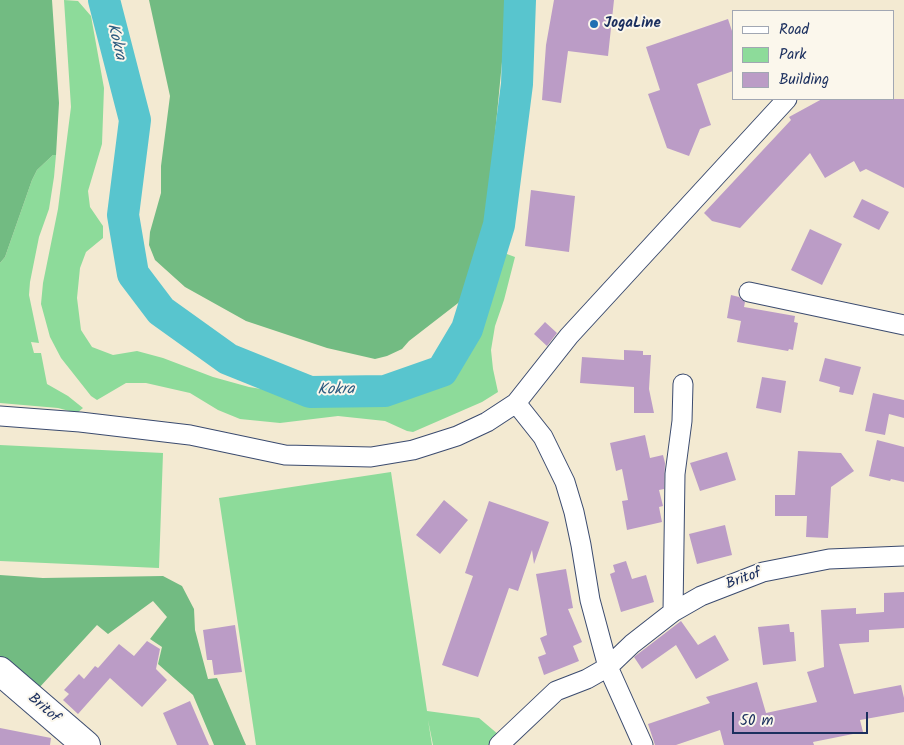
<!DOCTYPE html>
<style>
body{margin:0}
#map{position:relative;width:904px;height:745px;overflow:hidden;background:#f3ead2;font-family:Kalam,sans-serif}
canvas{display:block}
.legend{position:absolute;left:732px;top:10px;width:162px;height:90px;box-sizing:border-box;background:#fbf7ec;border:1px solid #a1a7b3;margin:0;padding:6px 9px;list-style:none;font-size:15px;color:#1b2f5e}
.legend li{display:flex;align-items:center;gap:10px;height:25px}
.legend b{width:25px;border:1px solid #a1a7b3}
.scale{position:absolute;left:732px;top:712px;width:136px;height:22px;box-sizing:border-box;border:2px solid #1b2f5e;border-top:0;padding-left:6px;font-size:15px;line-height:18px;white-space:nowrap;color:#1b2f5e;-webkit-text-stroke:4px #fbf7ec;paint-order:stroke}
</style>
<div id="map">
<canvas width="904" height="745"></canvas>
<ul class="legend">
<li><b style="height:6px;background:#fff"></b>Road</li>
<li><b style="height:14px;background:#8ddb9a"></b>Park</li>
<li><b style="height:14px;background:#bb9cc6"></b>Building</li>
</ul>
<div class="scale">50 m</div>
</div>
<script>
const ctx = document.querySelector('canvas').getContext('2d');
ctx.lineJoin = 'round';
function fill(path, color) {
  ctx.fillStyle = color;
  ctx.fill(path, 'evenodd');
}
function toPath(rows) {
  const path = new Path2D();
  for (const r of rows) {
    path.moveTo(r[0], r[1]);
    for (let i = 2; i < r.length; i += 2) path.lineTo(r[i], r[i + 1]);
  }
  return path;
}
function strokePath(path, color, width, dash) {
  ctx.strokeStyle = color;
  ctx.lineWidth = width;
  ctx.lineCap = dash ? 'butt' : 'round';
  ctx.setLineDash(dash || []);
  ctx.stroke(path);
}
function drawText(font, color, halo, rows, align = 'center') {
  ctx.font = font + ' Kalam,sans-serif';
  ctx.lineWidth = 4;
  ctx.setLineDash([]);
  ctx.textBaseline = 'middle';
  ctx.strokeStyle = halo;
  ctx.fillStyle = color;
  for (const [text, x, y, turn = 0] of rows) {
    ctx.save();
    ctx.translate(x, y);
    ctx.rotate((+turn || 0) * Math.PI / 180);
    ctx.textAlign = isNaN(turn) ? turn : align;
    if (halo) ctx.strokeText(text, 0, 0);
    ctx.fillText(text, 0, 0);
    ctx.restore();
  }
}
fill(toPath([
 [64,0,78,1,91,16,104,88,102,144,88,191,90,207,103,226,103,238,86,252,80,268,77,298,81,330,92,347,113,355,137,351,163,358,213,377,249,387,292,394,382,391,425,384,448,373,464,357,489,299,496,250,515,257,504,300,495,326,491,350,493,369,498,392,482,402,413,432,407,431,385,421,338,416,280,423,240,419,218,410,190,393,146,383,126,383,97,400,91,396,61,358,50,337,41,304,43,283,58,209,71,107],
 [53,155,56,155,54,177,49,209,39,237,30,282,29,295,39,343,31,342,34,353,41,353,47,384,68,396,83,408,77,413,58,408,0,403,0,263,5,257,32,180,37,170],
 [0,445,163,453,159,568,0,561],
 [391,472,427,711,479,718,499,735,489,745,433,745,428,720,432,745,256,745,219,498]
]), '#8ddb9a');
fill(toPath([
 [0,0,52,0,59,103,56,155,53,155,37,170,32,180,5,257,0,263],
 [149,0,508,0,487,217,462,300,409,341,402,349,387,356,375,359,327,348,246,321,185,287,155,260,149,245,150,232,161,193,161,166,170,96],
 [0,575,43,578,163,576,182,586,194,609,195,630,208,679,217,678,246,745,214,745,193,695,158,664,162,647,150,639,167,617,153,601,108,634,97,625,38,689,0,656]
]), '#72bb82');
strokePath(toPath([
 [104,0,135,120,123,215,133,274,161,311,228,359,310,392,385,391,442,371,467,329,499,225,517,84,520,0]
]), '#58c5ce', 32);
fill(toPath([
 [554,0,614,0,608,56,568,51,561,103,542,100,546,45],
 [728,19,733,34,733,71,697,84,711,125,700,129,689,156,667,148,648,94,660,90,646,47],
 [822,99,904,99,904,188,866,169,860,172,854,161,825,178,810,153,740,228,712,221,704,213,791,120,789,117],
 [531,190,575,196,569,252,525,246],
 [862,199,889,212,879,230,853,217],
 [810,229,842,244,822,285,791,270],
 [731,295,739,297,745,302,744,307,795,316,794,322,798,323,793,350,789,349,788,351,737,342,741,321,727,318],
 [545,322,557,333,547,346,534,334],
 [624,350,643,351,643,355,651,355,649,389,654,413,634,413,634,387,580,383,582,357,624,360],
 [825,358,861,367,853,395,839,392,840,387,819,381],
 [762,377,786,381,781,413,756,408],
 [873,393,904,400,904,418,889,414,885,435,865,431],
 [645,435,650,458,663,455,665,463,664,489,659,490,663,506,659,507,662,522,627,530,622,501,628,500,622,469,616,471,610,443],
 [877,440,904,447,904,482,891,479,890,481,869,476],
 [798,451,841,453,854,471,831,487,828,538,806,537,807,516,775,516,775,495,795,495],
 [727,452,736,480,700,491,690,463],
 [444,500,468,520,440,554,416,535],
 [489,501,549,522,534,564,532,550,518,591,509,588,478,677,442,665,473,576,465,573],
 [725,525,732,555,697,564,689,534],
 [626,561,632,579,646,575,654,602,621,612,610,574,615,572,613,565],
 [566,569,573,608,568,609,582,642,573,646,579,661,544,675,538,657,546,654,540,638,547,635,536,574],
 [904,592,904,628,869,630,869,642,839,644,854,694,901,685,904,698,904,712,860,720,863,732,813,742,814,745,724,745,720,730,676,745,655,745,648,724,710,703,706,697,757,682,766,713,817,702,807,672,824,667,821,610,856,608,856,614,884,612,884,593],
 [681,621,698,645,715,635,729,660,696,679,676,645,642,669,634,657],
 [789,624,790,632,794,632,796,661,763,665,758,627],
 [235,625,242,672,214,675,212,660,207,660,203,630],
 [147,641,160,649,156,669,167,680,142,707,110,678,78,714,63,700,69,694,64,690,79,674,84,679,95,666,98,668,119,644,134,656],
 [190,701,209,745,177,745,163,713],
 [0,728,51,738,50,745,0,745]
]), '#bb9cc6');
const street = toPath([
 [749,292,904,325],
 [516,403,543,437,565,482,574,512,581,545,590,600,608,667,643,745],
 [0,416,80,422,190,435,285,455,371,457,413,450,457,436,487,422,516,403,569,336,787,99],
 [673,612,675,474,682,421,683,384],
 [499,745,556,691,587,679,608,667,632,644,673,612,701,596,763,572,829,559,904,556]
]);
const secondary = toPath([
 [0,671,86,745]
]);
strokePath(street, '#3b4b6f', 21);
strokePath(secondary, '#3b4b6f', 30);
strokePath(street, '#fff', 19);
strokePath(secondary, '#fff', 28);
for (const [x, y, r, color] of [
 [594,24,5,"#1f6fb2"]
]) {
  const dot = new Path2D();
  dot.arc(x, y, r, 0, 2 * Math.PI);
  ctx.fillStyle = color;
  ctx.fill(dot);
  strokePath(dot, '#fbf7ec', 2);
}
drawText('bold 15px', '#1b2f5e', '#fbf7ec', [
 ["JogaLine",604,24]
], 'left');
drawText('15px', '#1b2f5e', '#fbf7ec', [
 ["Britof",744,580,-20],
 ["Britof",43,709,41]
]);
drawText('italic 16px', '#2d5c80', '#fbf7ec', [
 ["Kokra",115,42,76],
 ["Kokra",336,391,-1]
]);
</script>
